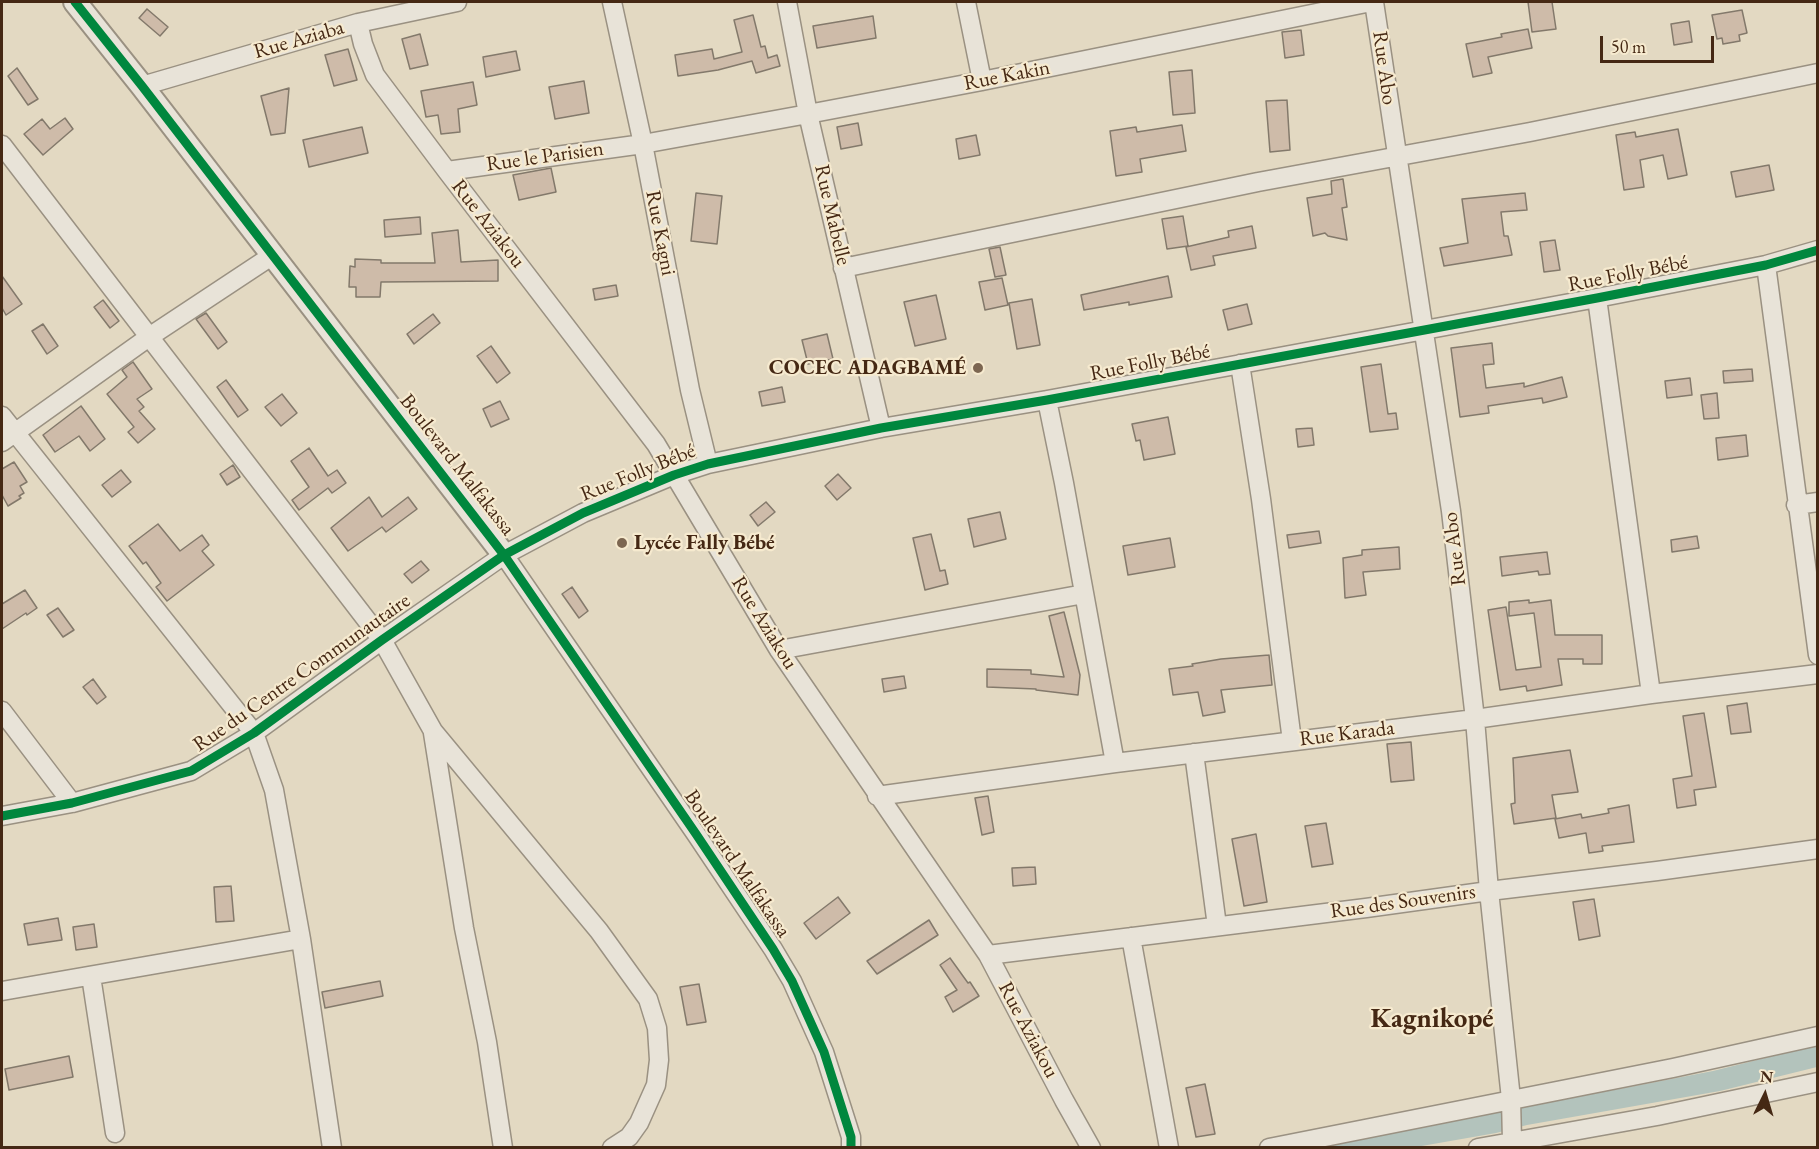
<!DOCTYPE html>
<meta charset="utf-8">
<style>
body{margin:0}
#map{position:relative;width:1819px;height:1149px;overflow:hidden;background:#e3d9c2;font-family:"EB Garamond",serif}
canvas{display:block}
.frame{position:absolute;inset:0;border:3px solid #452814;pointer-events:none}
.north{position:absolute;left:1735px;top:1065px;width:60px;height:60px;-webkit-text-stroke:4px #f6eacf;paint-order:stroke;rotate:5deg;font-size:16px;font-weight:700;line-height:24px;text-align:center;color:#452814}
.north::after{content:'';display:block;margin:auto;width:21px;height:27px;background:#452814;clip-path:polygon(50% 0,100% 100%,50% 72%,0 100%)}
.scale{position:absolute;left:1600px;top:36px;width:114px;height:27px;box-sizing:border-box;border:3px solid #452814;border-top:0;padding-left:8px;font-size:18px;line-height:21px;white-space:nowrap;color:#452814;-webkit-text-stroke:4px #f6eacf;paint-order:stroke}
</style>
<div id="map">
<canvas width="1819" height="1149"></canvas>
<div class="frame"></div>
<div class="north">N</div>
<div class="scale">50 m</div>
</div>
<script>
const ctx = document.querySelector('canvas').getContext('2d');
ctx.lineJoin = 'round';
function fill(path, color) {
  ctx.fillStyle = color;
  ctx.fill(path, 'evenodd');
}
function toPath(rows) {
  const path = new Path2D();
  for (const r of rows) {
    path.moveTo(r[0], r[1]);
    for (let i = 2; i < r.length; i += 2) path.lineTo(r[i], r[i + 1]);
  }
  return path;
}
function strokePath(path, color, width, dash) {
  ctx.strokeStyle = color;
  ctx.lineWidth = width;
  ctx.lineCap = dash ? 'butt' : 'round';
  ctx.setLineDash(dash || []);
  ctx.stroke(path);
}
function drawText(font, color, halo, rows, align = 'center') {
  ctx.font = font + ' "EB Garamond",serif';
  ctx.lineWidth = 4.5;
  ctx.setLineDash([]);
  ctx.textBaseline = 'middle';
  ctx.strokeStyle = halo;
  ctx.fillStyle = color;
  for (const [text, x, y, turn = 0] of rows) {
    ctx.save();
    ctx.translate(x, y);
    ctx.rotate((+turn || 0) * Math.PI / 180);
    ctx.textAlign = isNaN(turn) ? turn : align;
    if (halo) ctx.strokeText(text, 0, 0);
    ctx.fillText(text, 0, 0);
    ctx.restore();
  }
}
fill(toPath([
 [1817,1045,1817,1067,1720,1091,1527,1125,1496,1133,1416,1147,1308,1148,1522,1105,1614,1090,1713,1071]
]), '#b3c3bc');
const building = toPath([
 [1528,2,1552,2,1556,29,1532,32,1528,2],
 [147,9,168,27,160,36,139,18,147,9],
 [1742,10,1747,33,1739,35,1740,41,1723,44,1722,38,1717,39,1712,15,1742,10],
 [753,15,761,47,765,46,768,58,777,55,780,66,756,73,752,61,718,70,678,76,675,55,712,49,714,59,742,52,734,20,753,15],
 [873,16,876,38,817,48,813,26,873,16],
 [1689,21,1692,42,1674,45,1671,24,1689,21],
 [1528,29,1532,48,1488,57,1492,73,1473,77,1466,44,1502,37,1501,34,1528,29],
 [1301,30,1304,55,1285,58,1282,32,1301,30],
 [420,34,428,65,410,69,402,39,420,34],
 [348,49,357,80,334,86,325,55,348,49],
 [516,51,520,70,486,77,483,57,516,51],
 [17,68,38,99,28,105,8,76,17,68],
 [1192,70,1195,113,1173,115,1169,72,1192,70],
 [584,81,589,113,555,119,549,87,584,81],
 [473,82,477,105,458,109,460,132,441,134,438,115,426,117,421,91,473,82],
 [289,88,285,133,271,135,261,96,289,88],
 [1287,100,1290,150,1270,152,1266,101,1287,100],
 [65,118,73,129,43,155,24,134,42,119,50,129,65,118],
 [858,123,862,145,841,149,837,127,858,123],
 [1182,125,1186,151,1140,159,1142,172,1116,176,1110,131,1136,127,1137,132,1182,125],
 [362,127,368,153,309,167,303,140,362,127],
 [1678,129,1687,175,1668,179,1663,155,1640,160,1644,187,1624,190,1616,135,1635,132,1636,137,1678,129],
 [976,135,980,155,959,159,956,139,976,135],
 [1769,165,1774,190,1736,197,1731,172,1769,165],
 [551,168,556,192,519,200,513,175,551,168],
 [1343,179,1347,207,1342,208,1347,240,1328,236,1325,233,1313,236,1307,198,1332,194,1331,181,1343,179],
 [696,193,722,196,717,244,691,241,696,193],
 [1525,193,1527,210,1501,212,1504,236,1508,236,1512,255,1444,266,1440,248,1468,243,1462,199,1525,193],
 [1183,216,1188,246,1167,249,1162,219,1183,216],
 [420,217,421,234,385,237,384,220,420,217],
 [1252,226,1256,248,1213,256,1215,265,1191,270,1186,247,1229,237,1228,231,1252,226],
 [458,230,461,262,498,260,498,281,381,282,380,297,356,297,356,287,349,287,350,266,355,267,355,259,381,260,381,263,435,263,432,233,458,230],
 [1555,240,1560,270,1544,272,1540,242,1555,240],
 [1000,247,1006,275,995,277,989,249,1000,247],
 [2,276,22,304,6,315,2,308,2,276],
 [1168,276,1172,297,1129,305,1129,302,1084,310,1081,295,1168,276],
 [1002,278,1008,305,985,310,979,282,1002,278],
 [616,285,618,296,595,300,593,289,616,285],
 [936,295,946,339,915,346,904,302,936,295],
 [1032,299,1040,345,1017,349,1009,303,1032,299],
 [103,300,119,321,110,328,94,307,103,300],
 [1247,304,1252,324,1228,330,1223,310,1247,304],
 [206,313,227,342,218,349,196,319,206,313],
 [433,314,440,323,414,344,407,334,433,314],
 [43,324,58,346,47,354,32,331,43,324],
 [827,334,833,359,808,364,802,340,827,334],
 [1492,343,1494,364,1483,365,1486,388,1524,383,1524,387,1562,377,1567,397,1543,403,1542,398,1488,406,1489,413,1460,417,1451,348,1492,343],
 [491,346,510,373,497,383,477,356,491,346],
 [133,362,152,389,137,399,144,407,139,411,155,429,138,443,128,432,134,427,107,394,127,377,122,370,133,362],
 [1381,364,1388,414,1396,413,1398,429,1370,432,1361,367,1381,364],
 [1752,369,1753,381,1724,383,1723,371,1752,369],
 [1690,378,1692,395,1667,398,1665,381,1690,378],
 [226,380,248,410,238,417,217,387,226,380],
 [782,387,785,402,762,406,759,392,782,387],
 [1717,393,1719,418,1704,419,1701,395,1717,393],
 [282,394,297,413,281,426,265,407,282,394],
 [500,401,509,419,491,427,483,409,500,401],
 [81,406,105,439,90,451,79,436,55,452,43,435,81,406],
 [1168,417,1175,454,1144,460,1140,440,1136,441,1132,424,1168,417],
 [1312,428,1314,445,1298,447,1296,429,1312,428],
 [1746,435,1748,456,1718,460,1716,438,1746,435],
 [309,448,328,476,337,470,346,483,332,493,328,488,299,510,292,500,309,487,291,461,309,448],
 [14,462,27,482,20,486,24,493,19,496,21,498,8,506,2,495,2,469,14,462],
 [233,465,240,477,227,485,220,474,233,465],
 [121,470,131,482,112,497,102,485,121,470],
 [838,474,851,488,837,500,825,486,838,474],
 [369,497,382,517,408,497,417,509,386,532,382,527,348,551,331,528,369,497],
 [766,502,775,512,758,526,750,515,766,502],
 [1000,512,1006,539,974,547,968,519,1000,512],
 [158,524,180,551,202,535,209,545,202,551,214,565,167,601,156,587,161,583,146,562,143,564,129,546,158,524],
 [1319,531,1321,543,1289,548,1287,535,1319,531],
 [931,534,940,571,945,570,948,584,925,590,913,538,931,534],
 [1697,536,1699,548,1672,552,1671,540,1697,536],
 [1170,538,1175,567,1128,575,1123,546,1170,538],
 [1399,547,1400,569,1363,572,1366,595,1345,598,1343,558,1362,555,1362,550,1399,547],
 [1547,552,1550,574,1539,575,1538,571,1502,576,1500,557,1547,552],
 [421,561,429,570,412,583,404,574,421,561],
 [572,587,588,611,579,618,562,594,572,587],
 [25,590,37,608,27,615,26,613,2,629,2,604,25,590],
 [1529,600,1529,603,1551,600,1555,635,1602,635,1602,664,1583,664,1583,659,1558,659,1562,685,1527,691,1526,686,1500,690,1488,610,1506,607,1516,670,1541,667,1534,613,1509,616,1509,602,1529,600],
 [58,608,74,630,63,637,47,615,58,608],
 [1064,612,1080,675,1078,695,1036,690,1036,689,987,687,987,669,1031,670,1031,674,1064,677,1049,616,1064,612],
 [1269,655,1272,685,1221,690,1225,712,1203,716,1198,692,1173,695,1169,669,1193,666,1192,664,1221,659,1269,655],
 [904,676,906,688,884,692,882,679,904,676],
 [93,679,106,697,97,704,83,687,93,679],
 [1747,703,1751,732,1731,734,1727,706,1747,703],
 [1704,713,1716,787,1694,790,1696,805,1677,808,1673,779,1692,776,1683,716,1704,713],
 [1411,742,1414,780,1391,782,1387,744,1411,742],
 [1570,750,1578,792,1552,795,1556,818,1514,824,1511,804,1515,803,1513,758,1570,750],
 [988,796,994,832,982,835,975,798,988,796],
 [1629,805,1634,842,1602,846,1603,851,1589,853,1586,833,1559,838,1555,819,1581,814,1582,818,1609,813,1608,809,1629,805],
 [1326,823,1333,864,1312,867,1305,826,1326,823],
 [1256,834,1267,902,1244,906,1232,839,1256,834],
 [1035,867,1036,884,1013,886,1012,868,1035,867],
 [231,886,234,921,216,922,214,887,231,886],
 [838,897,850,913,816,939,804,923,838,897],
 [1594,899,1600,936,1579,940,1573,902,1594,899],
 [58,918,62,940,28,945,24,924,58,918],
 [929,920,938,935,877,974,867,961,929,920],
 [94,924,97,947,76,950,73,927,94,924],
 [950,958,968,983,970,982,979,996,953,1012,945,997,957,990,940,965,950,958],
 [380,981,383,996,325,1008,322,992,380,981],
 [699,984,706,1022,687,1025,680,987,699,984],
 [69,1056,73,1077,9,1090,5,1069,69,1056],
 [1205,1084,1215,1134,1196,1137,1186,1088,1205,1084]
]);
fill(building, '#cebba9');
strokePath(building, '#83796b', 1.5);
const minor = toPath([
 [612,2,643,144,690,390,708,464],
 [787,2,808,114,881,428],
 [966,2,982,81],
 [1374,2,1451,511,1475,719,1489,891,1511,1099,1512,1141],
 [358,23,363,44,375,75,447,171,656,444,779,650,988,955,1064,1100,1091,1148],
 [142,86,358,23,457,2],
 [2,145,382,640,433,731,599,931,648,999,657,1028,659,1060,656,1085,639,1123,629,1137,612,1148],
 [447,171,643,144,808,114,982,81,1371,2],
 [1766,265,1818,655],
 [843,268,1258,182,1530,132,1818,73],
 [1597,298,1651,694],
 [1240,364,1261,499,1292,741],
 [1047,400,1064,483,1115,763],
 [2,416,254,733,274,790,301,939,332,1148],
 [2,442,149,337,273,255],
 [1796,505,1818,502],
 [504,555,696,834,773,949,792,981,824,1052,851,1137,851,1148],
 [779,650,1084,594],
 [2,711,72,803],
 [433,733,464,928,487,1042,503,1148],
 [1194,753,1217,926],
 [877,796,1115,763,1475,719,1651,694,1818,674],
 [2,816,72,803,191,771,254,733,382,640,504,555,583,513,674,475,708,464,881,428,1047,400,1597,298,1766,265,1818,250],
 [1131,937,1169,1148],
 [988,955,1366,908,1489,891,1657,871,1818,849],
 [91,976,115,1133],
 [2,991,301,939],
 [1269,1148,1673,1068,1818,1036],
 [1478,1148,1657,1116,1818,1082]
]);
const tertiary = toPath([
 [75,2,142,86,504,555]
]);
strokePath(minor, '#9a9182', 21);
strokePath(tertiary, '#9a9182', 26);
strokePath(minor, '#e8e3d8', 18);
strokePath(tertiary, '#e8e3d8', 22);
strokePath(toPath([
 [75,2,142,86,504,555,696,834,773,949,792,981,824,1052,851,1137,851,1148],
 [2,816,72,803,191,771,254,733,382,640,504,555,583,513,674,475,708,464,881,428,1047,400,1597,298,1766,265,1818,250]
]), '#00873e', 9);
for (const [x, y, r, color] of [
 [978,368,6,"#7c6651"],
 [622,543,6,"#7c6651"]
]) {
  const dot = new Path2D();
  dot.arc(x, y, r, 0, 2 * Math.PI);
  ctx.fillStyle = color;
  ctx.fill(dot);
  strokePath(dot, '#f6eacf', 2);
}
drawText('21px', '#452814', '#f6eacf', [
 ["Rue Aziaba",299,40,-16],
 ["Rue Abo",1384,68,82],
 ["Rue Kakin",1007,76,-11],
 ["Rue le Parisien",545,157,-8],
 ["Rue Mabelle",832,215,77],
 ["Rue Aziakou",488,224,52],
 ["Rue Kagni",660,233,79],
 ["Rue Folly Bébé",1628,274,-11],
 ["Rue Folly Bébé",1150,363,-11],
 ["Boulevard Malfakassa",457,465,52],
 ["Rue Folly Bébé",638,473,-22],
 ["Rue Abo",1455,549,-97],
 ["Rue Aziakou",764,623,58],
 ["Rue du Centre Communautaire",302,673,-35],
 ["Rue Karada",1347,734,-7],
 ["Boulevard Malfakassa",737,864,56],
 ["Rue des Souvenirs",1403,902,-8],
 ["Rue Aziakou",1028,1030,62]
]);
drawText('bold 21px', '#452814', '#f6eacf', [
 ["COCEC ADAGBAMÉ",966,368],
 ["Lycée Fally Bébé",634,543,"left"]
], 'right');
drawText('bold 27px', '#452814', '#f6eacf', [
 ["Kagnikopé",1432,1020]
]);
</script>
